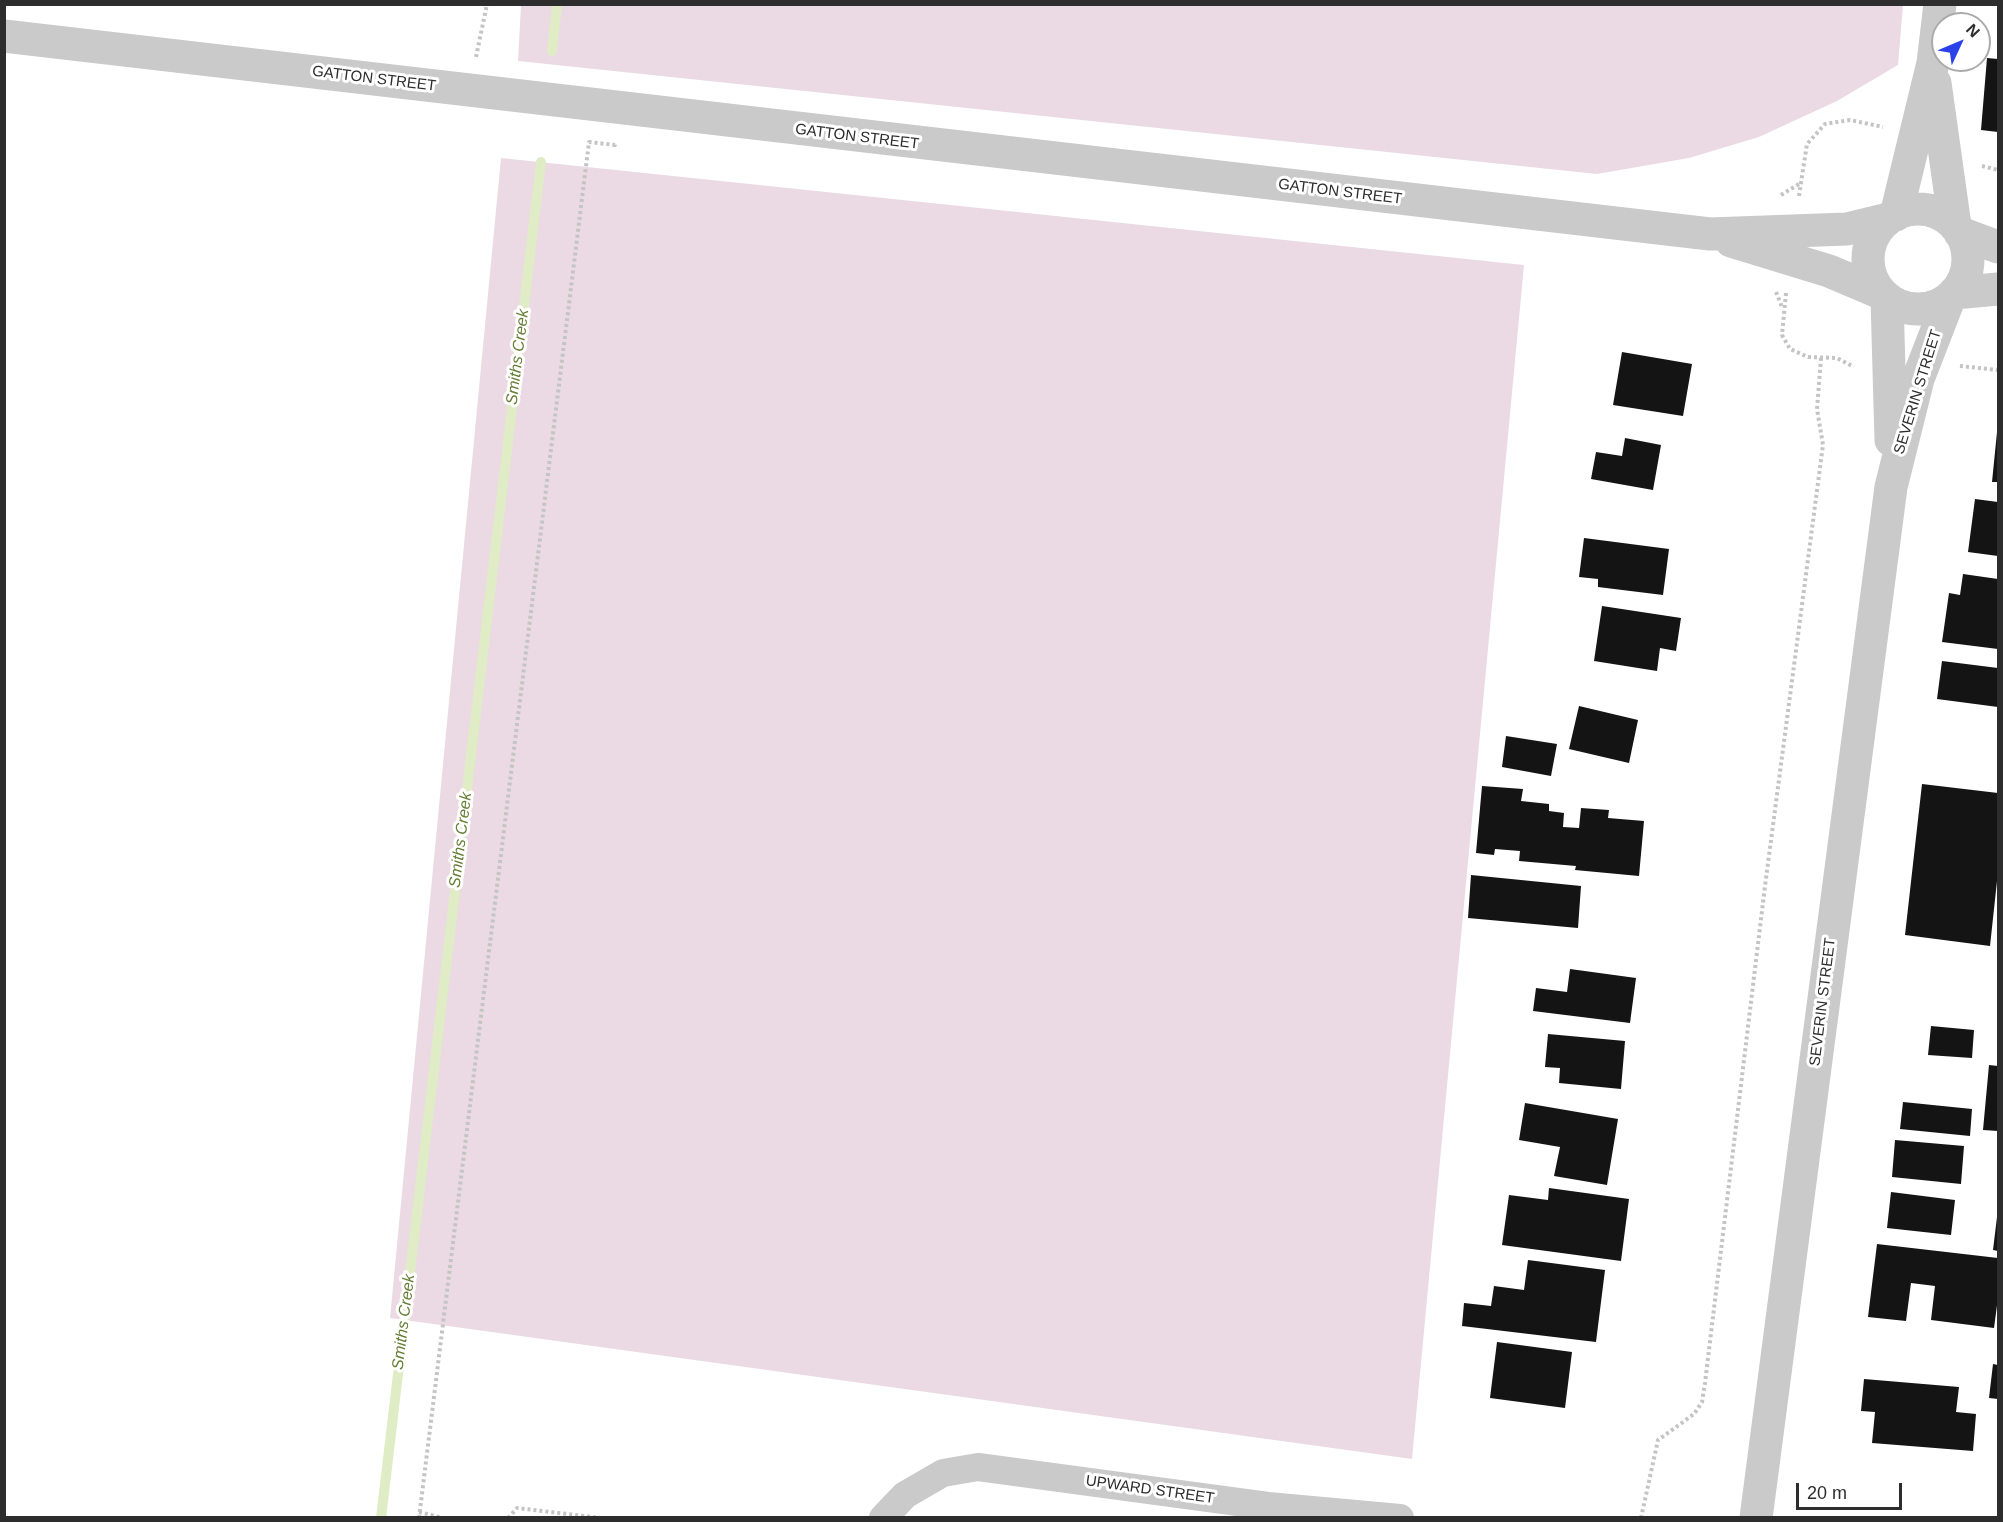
<!DOCTYPE html>
<style>
body{margin:0}
#map{position:relative;width:2003px;height:1522px;overflow:hidden;background:#fff;font-family:Arial,sans-serif}
canvas{display:block}
.frame{position:absolute;inset:0;border:6px solid #2d2d2d;pointer-events:none}
.north{position:absolute;left:1931px;top:12px;width:60px;height:60px;box-sizing:border-box;background:#fff;border:2px solid #ababab;border-radius:50%;rotate:46deg;font-size:16px;font-weight:700;line-height:24px;text-align:center;color:#2d2d2d}
.north::after{content:'';display:block;margin:auto;width:21px;height:27px;background:#2b42e8;clip-path:polygon(50% 0,100% 100%,50% 72%,0 100%)}
.scale{position:absolute;left:1796px;top:1483px;width:106px;height:27px;box-sizing:border-box;border:3px solid #2d2d2d;border-top:0;padding-left:8px;font-size:18px;line-height:21px;white-space:nowrap;color:#2d2d2d;-webkit-text-stroke:4px #fff;paint-order:stroke}
</style>
<div id="map">
<canvas width="2003" height="1522"></canvas>
<div class="frame"></div>
<div class="north">N</div>
<div class="scale">20 m</div>
</div>
<script>
const ctx = document.querySelector('canvas').getContext('2d');
ctx.lineJoin = 'round';
function fill(path, color) {
  ctx.fillStyle = color;
  ctx.fill(path, 'evenodd');
}
function toPath(rows) {
  const path = new Path2D();
  for (const r of rows) {
    if (r.length === 3) {
      path.moveTo(r[0] + r[2], r[1]);
      path.arc(r[0], r[1], r[2], 0, 2 * Math.PI);
      continue;
    }
    path.moveTo(r[0], r[1]);
    for (let i = 2; i < r.length; i += 2) path.lineTo(r[i], r[i + 1]);
  }
  return path;
}
function strokePath(path, color, width, dash) {
  ctx.strokeStyle = color;
  ctx.lineWidth = width;
  ctx.lineCap = dash ? 'butt' : 'round';
  ctx.setLineDash(dash || []);
  ctx.stroke(path);
}
function drawText(font, color, halo, rows, align = 'center') {
  ctx.font = font + ' Arial,sans-serif';
  ctx.lineWidth = 6;
  ctx.setLineDash([]);
  ctx.textBaseline = 'middle';
  ctx.strokeStyle = halo;
  ctx.fillStyle = color;
  for (const [text, x, y, turn = 0] of rows) {
    ctx.save();
    ctx.translate(x, y);
    ctx.rotate((+turn || 0) * Math.PI / 180);
    ctx.textAlign = isNaN(turn) ? turn : align;
    if (halo) ctx.strokeText(text, 0, 0);
    ctx.fillText(text, 0, 0);
    ctx.restore();
  }
}
fill(toPath([
 [521,5,521,4,1903,5,1898,65,1837,101,1759,137,1689,158,1597,174,518,61],
 [501,158,1524,265,1412,1459,390,1318]
]), '#ebdae4');
strokePath(toPath([
 [552,51,557,4],
 [381,1518,541,162]
]), '#dfecc5', 10);
fill(toPath([
 [1987,58,1998,59,1998,132,1981,130],
 [1622,352,1692,364,1683,416,1613,405],
 [1997,432,1998,432,1998,482,1992,482],
 [1625,438,1661,445,1653,490,1591,479,1596,452,1622,456],
 [1975,499,1998,502,1998,556,1968,552],
 [1584,538,1669,549,1663,595,1598,587,1598,579,1579,577],
 [1963,574,1998,579,1998,649,1942,642,1949,593,1960,595],
 [1602,606,1681,618,1676,651,1660,648,1657,671,1594,661],
 [1942,661,1998,668,1998,707,1937,699],
 [1579,706,1638,720,1629,763,1569,749],
 [1506,736,1557,744,1551,776,1502,767],
 [1922,784,1998,793,1998,872,1990,946,1905,935],
 [1482,786,1523,789,1521,801,1549,804,1549,811,1564,813,1563,827,1579,828,1581,808,1609,810,1608,818,1644,821,1639,876,1575,870,1576,866,1519,861,1520,851,1495,849,1494,855,1476,853],
 [1471,875,1581,886,1578,928,1468,918],
 [1570,969,1636,978,1630,1023,1533,1011,1536,988,1567,992],
 [1931,1026,1974,1030,1972,1058,1928,1055],
 [1548,1034,1625,1041,1621,1089,1559,1083,1560,1068,1545,1067],
 [1989,1065,1998,1066,1998,1131,1983,1130],
 [1903,1102,1972,1109,1970,1136,1900,1129],
 [1525,1103,1618,1119,1607,1185,1554,1176,1560,1147,1519,1140],
 [1895,1140,1964,1146,1961,1184,1892,1177],
 [1549,1188,1629,1199,1621,1261,1502,1245,1509,1195,1548,1200],
 [1891,1192,1955,1200,1951,1235,1887,1228],
 [1997,1217,1998,1217,1998,1251,1993,1250],
 [1877,1244,1998,1258,1998,1298,1994,1328,1931,1320,1935,1286,1911,1283,1906,1321,1868,1317],
 [1528,1260,1605,1270,1596,1342,1462,1326,1464,1303,1491,1306,1494,1286,1524,1290],
 [1497,1342,1572,1352,1565,1408,1490,1398],
 [1993,1364,1998,1365,1998,1399,1989,1398],
 [1864,1379,1959,1387,1956,1412,1976,1414,1973,1451,1872,1443,1875,1412,1861,1411]
]), '#141414');
strokePath(toPath([
 [476,57,487,4],
 [1982,166,1998,170],
 [1781,195,1799,184],
 [1799,196,1807,144,1825,124,1850,120,1883,127],
 [1776,292,1782,307],
 [1786,293,1782,335,1790,349,1808,357,1837,358,1854,367],
 [1960,366,1998,370],
 [419,1512,443,1518],
 [419,1518,589,142,615,145,615,142],
 [508,1518,517,1508,601,1518],
 [1641,1518,1658,1440,1694,1414,1702,1402,1705,1383,1765,886,1823,445,1817,409,1821,358]
]), '#c4c4c4', 4, [3, 3]);
strokePath(toPath([
 [883,1518,905,1495,943,1473,978,1467,1268,1506,1400,1518]
]), '#cacaca', 28);
strokePath(toPath([
 [4,36,1710,234,1847,229,1888,219],
 [1935,83,1955,226],
 [1918,259,50],
 [1896,215,1933,63,1940,4],
 [1960,233,1998,247],
 [1731,241,1829,271,1881,293],
 [1954,293,1998,289],
 [1887,299,1891,440],
 [1756,1518,1891,487,1918,379,1949,299]
]), '#cacaca', 33);
drawText('15px', '#2d2d2d', '#fff', [
 ["GATTON STREET",374,79,7],
 ["GATTON STREET",857,137,7],
 ["GATTON STREET",1340,192,7],
 ["SEVERIN STREET",1918,392,-73],
 ["SEVERIN STREET",1823,1002,-83],
 ["UPWARD STREET",1150,1490,8]
]);
drawText('italic 16px', '#647d34', '#fff', [
 ["Smiths Creek",518,357,-83],
 ["Smiths Creek",461,840,-83],
 ["Smiths Creek",404,1322,-83]
]);
</script>
